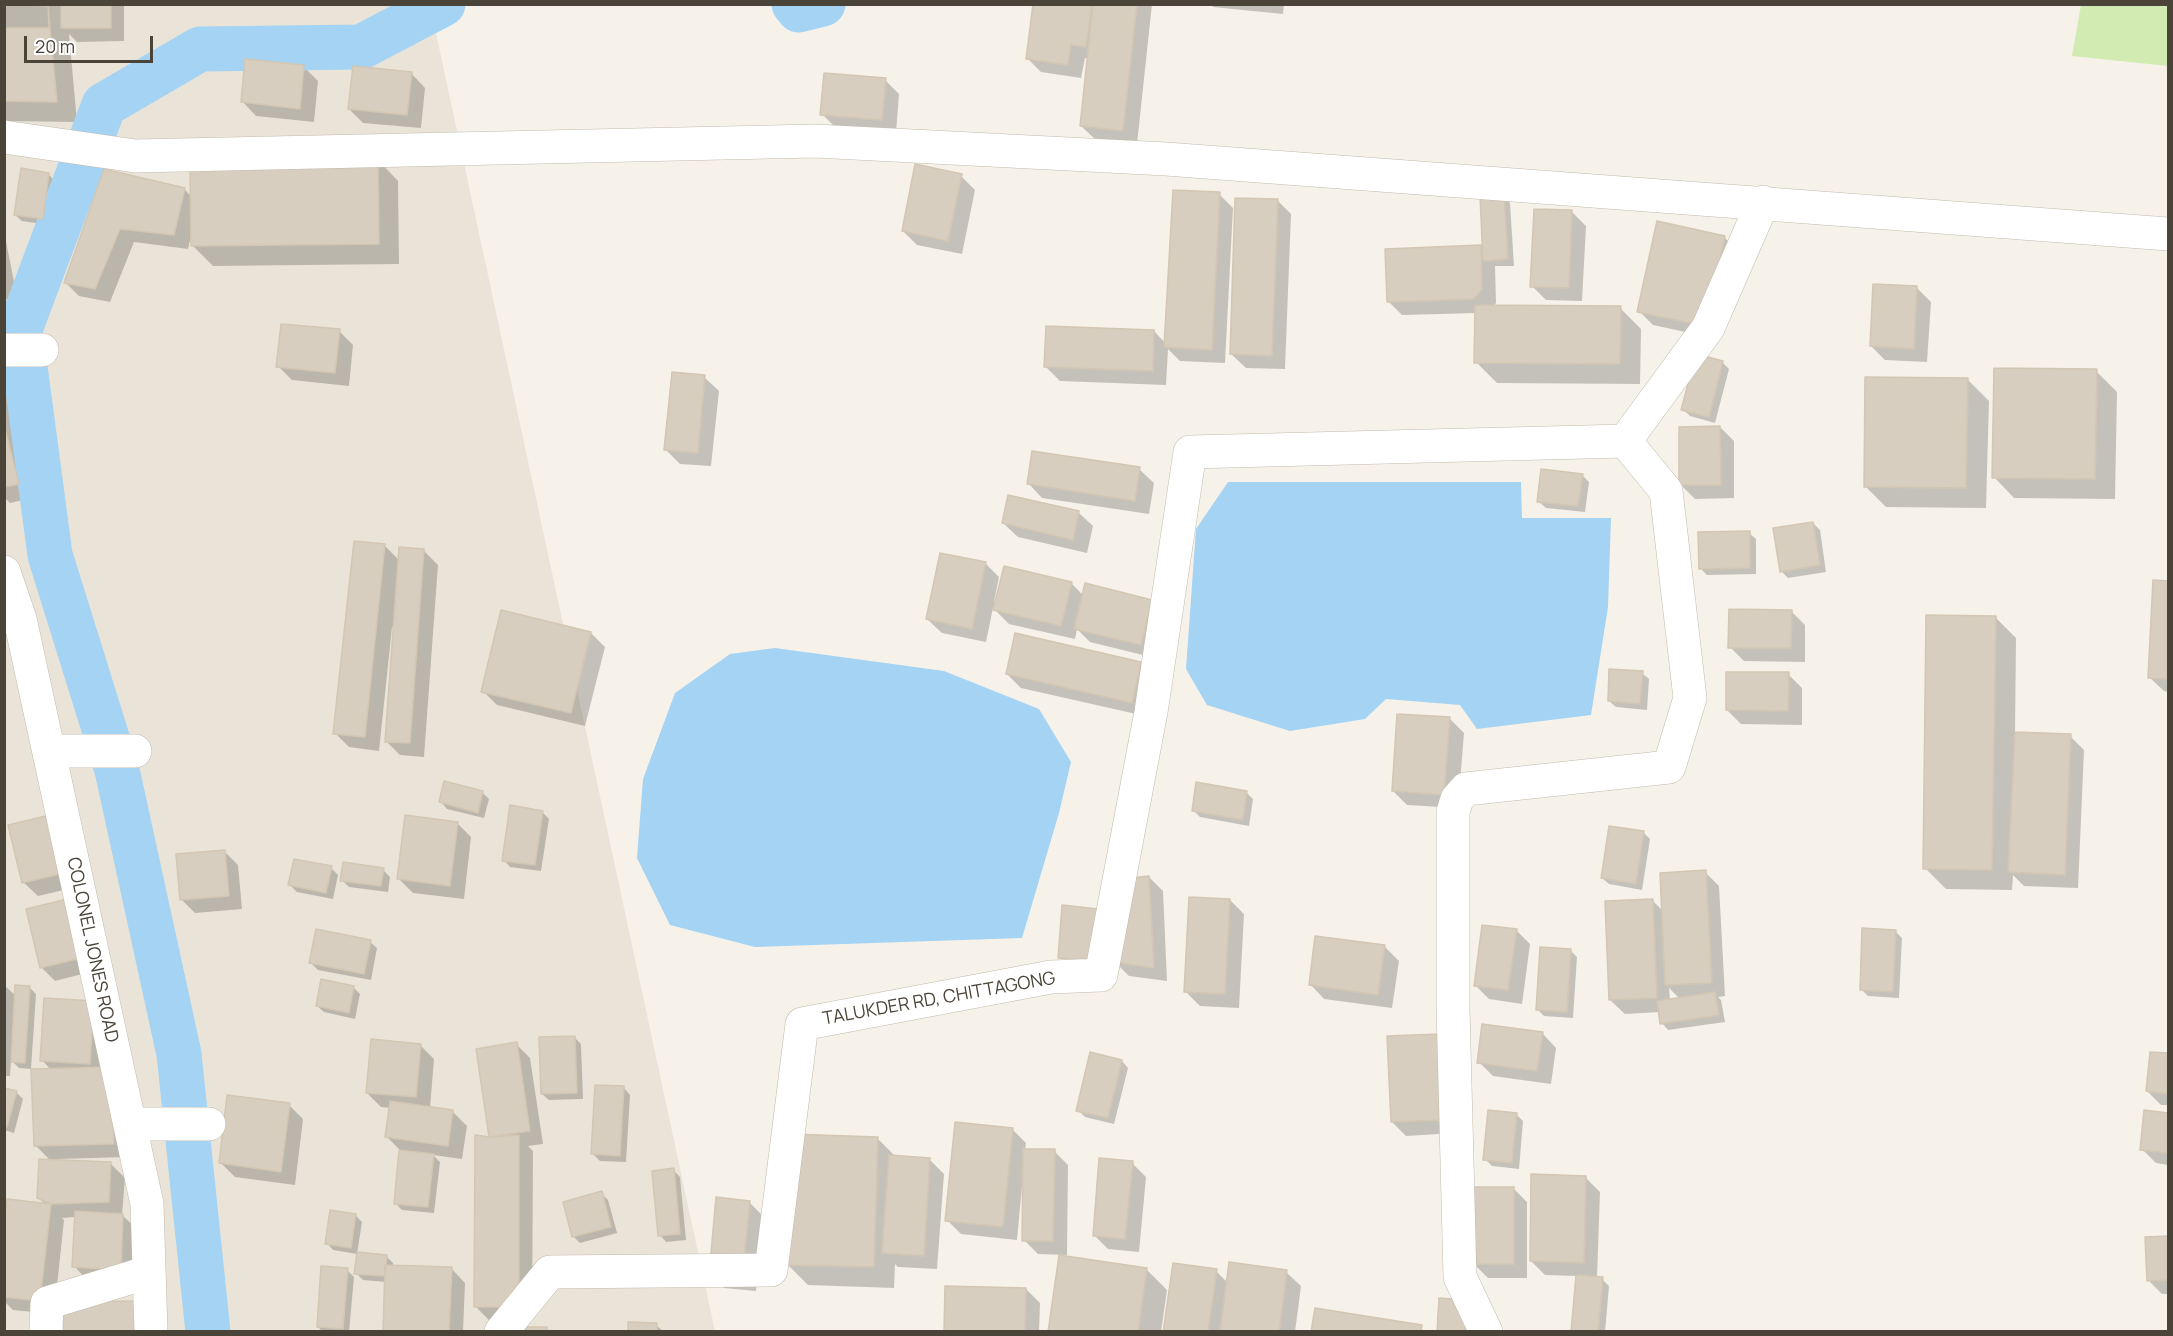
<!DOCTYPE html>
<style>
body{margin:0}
#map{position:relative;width:2173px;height:1336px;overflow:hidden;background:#f6f2ea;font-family:Manrope,sans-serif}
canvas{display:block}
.frame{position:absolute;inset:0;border:6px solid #4a4338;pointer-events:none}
.scale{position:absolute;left:24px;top:36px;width:129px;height:27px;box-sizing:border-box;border:3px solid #4a4338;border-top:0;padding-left:8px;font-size:18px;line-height:21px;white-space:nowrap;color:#4a4338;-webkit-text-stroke:4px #fff;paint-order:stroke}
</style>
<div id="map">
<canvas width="2173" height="1336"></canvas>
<div class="frame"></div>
<div class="scale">20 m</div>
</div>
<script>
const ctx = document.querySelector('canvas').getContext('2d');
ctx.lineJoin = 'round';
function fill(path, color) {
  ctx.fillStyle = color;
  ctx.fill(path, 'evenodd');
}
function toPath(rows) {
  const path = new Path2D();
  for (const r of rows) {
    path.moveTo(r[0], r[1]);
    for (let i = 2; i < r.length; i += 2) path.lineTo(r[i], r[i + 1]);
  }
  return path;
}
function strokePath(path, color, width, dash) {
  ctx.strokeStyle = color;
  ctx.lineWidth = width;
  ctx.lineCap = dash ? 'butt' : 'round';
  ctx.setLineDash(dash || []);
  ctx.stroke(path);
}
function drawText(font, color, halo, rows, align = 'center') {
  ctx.font = font + ' Manrope,sans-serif';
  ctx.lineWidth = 5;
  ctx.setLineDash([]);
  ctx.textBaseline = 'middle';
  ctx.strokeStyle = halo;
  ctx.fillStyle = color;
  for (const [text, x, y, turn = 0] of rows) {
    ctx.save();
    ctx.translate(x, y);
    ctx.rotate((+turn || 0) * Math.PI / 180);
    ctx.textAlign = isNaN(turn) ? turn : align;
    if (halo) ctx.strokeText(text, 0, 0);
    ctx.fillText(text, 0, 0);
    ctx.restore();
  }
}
fill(toPath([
 [5,5,430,5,715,1331,5,1332]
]), '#eae4d8');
fill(toPath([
 [2081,5,2168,5,2168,66,2072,56]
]), '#d1ebb2');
fill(toPath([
 [1228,482,1521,482,1522,518,1611,518,1608,607,1591,715,1477,729,1460,705,1386,699,1365,719,1290,731,1207,705,1186,669,1196,529],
 [775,648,944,671,1039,709,1071,762,1059,813,1022,938,755,947,670,925,637,858,643,779,675,693,730,654]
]), '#a5d3f4');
fill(toPath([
 [4,4,124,4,124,41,77,42,69,34,77,122,4,121],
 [1035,4,1152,4,1137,144,1096,140,1081,126,1089,59,1085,58,1081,78,1041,72,1027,58],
 [1211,4,1284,4,1283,14,1213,7],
 [304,67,318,81,314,122,256,116,242,101],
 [411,73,425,88,421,128,363,123,349,109],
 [885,80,899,94,896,133,836,128,822,114],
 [378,160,398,181,399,264,213,266,192,245,191,236,188,249,134,242,110,302,79,296,65,282,105,171,184,189,192,197],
 [48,174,55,181,49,225,22,221,15,215],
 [961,176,975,190,962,254,917,245,903,231],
 [1219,194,1233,208,1225,363,1180,361,1168,349,1166,385,1060,381,1046,367,1154,331,1166,344],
 [1503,196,1510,203,1514,266,1495,266,1496,303,1493,307,1620,308,1641,329,1640,384,1497,383,1476,362,1477,313,1402,315,1388,301,1480,247,1484,250],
 [1277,200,1291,214,1285,369,1246,368,1231,354],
 [1572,212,1586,226,1582,301,1546,300,1532,286],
 [4,231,17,297,4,300],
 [1724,237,1738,251,1718,339,1653,325,1639,311],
 [1917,288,1931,302,1927,362,1885,360,1871,346],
 [339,331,353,345,349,386,292,380,278,366],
 [1722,362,1729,369,1715,423,1690,416,1683,409],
 [2096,371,2117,392,2115,499,2014,498,1994,477],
 [704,377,719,391,711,466,680,464,666,450],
 [1968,380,1989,401,1986,508,1886,507,1865,486],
 [4,383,32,498,10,503,4,497],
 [1720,427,1734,441,1734,498,1695,499,1681,485],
 [1139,469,1154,483,1149,514,1042,498,1028,483],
 [1582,475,1589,482,1585,512,1546,508,1539,502],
 [1078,512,1093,526,1087,553,1018,537,1003,523],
 [1813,523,1820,530,1826,572,1788,578,1781,571],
 [1749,533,1756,539,1756,574,1707,575,1700,568],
 [385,546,399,560,424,551,438,565,424,757,400,755,386,741,394,628,392,627,379,751,349,747,335,733],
 [985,563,999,577,994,602,1071,583,1084,596,1151,601,1155,658,1090,642,1077,629,1075,639,1009,624,993,608,986,642,942,633,927,619],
 [2154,581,2168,582,2168,692,2164,691,2149,677],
 [1791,611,1805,625,1805,662,1744,661,1730,647],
 [1995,617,2016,638,2015,734,2070,736,2084,750,2078,888,2024,886,2013,875,2012,890,1946,889,1925,868],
 [591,633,605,647,585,726,497,705,483,691],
 [1140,663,1154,677,1145,716,1021,688,1007,674],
 [1642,673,1649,679,1647,710,1616,707,1609,701],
 [1788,674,1802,688,1802,725,1741,724,1727,710],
 [1450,719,1464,733,1458,808,1407,805,1393,791],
 [482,792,489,799,484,818,447,809,441,802],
 [1246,792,1253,799,1249,826,1200,817,1193,810],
 [542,812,549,819,541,871,510,867,504,860],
 [49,816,77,887,38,896,23,882],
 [457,823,471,837,464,899,413,893,399,879],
 [1643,832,1650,839,1642,890,1609,884,1602,878],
 [224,851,238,865,242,909,195,913,181,899],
 [331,868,338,875,333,899,297,892,290,885],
 [383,870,390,877,388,892,349,887,342,880],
 [1705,872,1719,886,1725,996,1718,997,1721,1000,1725,1022,1668,1030,1662,1023,1660,1012,1625,1014,1610,1000,1652,900,1663,911],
 [1669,988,1680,999,1670,1000],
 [1149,877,1163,891,1167,981,1129,976,1115,962],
 [1230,900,1244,914,1239,1008,1200,1006,1186,992],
 [68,901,94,971,55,981,41,967],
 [1516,930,1530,944,1522,1004,1489,999,1475,985],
 [1895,931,1902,938,1899,998,1868,996,1861,989],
 [1317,937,1385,947,1399,961,1392,1008,1324,999,1310,984],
 [370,942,377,948,371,980,318,970,311,963],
 [1570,950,1577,957,1573,1018,1544,1016,1538,1010],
 [4,985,16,996,29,987,36,994,31,1069,19,1068,11,1060,10,1076,4,1076],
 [353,987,360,994,355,1019,324,1012,317,1006],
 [94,1002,127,1157,58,1159,58,1161,111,1164,125,1178,122,1215,137,1229,134,1283,88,1281,74,1266,76,1217,62,1218,64,1220,54,1314,13,1310,5,1302,4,1304,4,1220,7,1222,46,1205,38,1197,51,1161,35,1145,51,1070,42,1060],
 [1542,1033,1556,1048,1551,1084,1493,1076,1479,1062],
 [1389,1037,1456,1133,1406,1136,1392,1122],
 [575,1038,581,1044,583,1099,549,1100,542,1094],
 [516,1044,530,1058,543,1144,528,1146,533,1151,532,1320,490,1321,476,1307,491,1139,478,1050],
 [420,1045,434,1059,430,1108,453,1112,467,1126,462,1159,433,1155,440,1162,434,1213,402,1210,395,1203,401,1151,386,1136,391,1108,381,1107,367,1093],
 [2151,1053,2168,1055,2168,1105,2161,1105,2147,1091],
 [1122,1061,1128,1068,1114,1124,1085,1117,1078,1110],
 [624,1088,630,1095,626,1162,600,1161,593,1154],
 [4,1089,16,1092,23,1099,14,1133,4,1130],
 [289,1105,303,1119,295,1185,235,1177,221,1163],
 [2145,1112,2168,1114,2168,1165,2156,1163,2142,1149],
 [1516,1114,1523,1121,1519,1169,1492,1166,1485,1159],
 [1012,1129,1026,1143,1025,1150,1054,1151,1068,1165,1067,1255,1038,1254,1024,1240,1024,1187,1022,1186,1017,1240,961,1234,947,1220],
 [877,1138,896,1157,930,1160,944,1174,937,1269,898,1267,895,1264,894,1288,808,1285,787,1264],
 [1132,1163,1146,1177,1139,1252,1108,1249,1094,1235],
 [673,1170,680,1177,686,1240,666,1242,660,1235],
 [1586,1178,1600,1192,1597,1278,1602,1279,1609,1286,1605,1332,1573,1332,1577,1276,1545,1275,1531,1261],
 [1513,1188,1527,1202,1527,1278,1488,1278,1474,1264],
 [601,1193,608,1200,617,1233,580,1243,573,1236],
 [749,1202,763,1216,756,1291,724,1288,710,1274],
 [355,1215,362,1222,357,1254,333,1250,327,1243],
 [2168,1238,2168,1294,2162,1294,2148,1280,2146,1239],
 [386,1256,393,1263,393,1266,451,1268,465,1283,463,1332,385,1332,386,1282,363,1280,356,1273],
 [1146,1269,1167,1290,1161,1332,1050,1332],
 [347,1270,354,1277,349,1332,323,1332,318,1327],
 [1216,1271,1228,1283,1286,1272,1301,1286,1295,1332,1165,1332],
 [1026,1289,1040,1303,1039,1332,946,1332],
 [656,1325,663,1331,629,1332]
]), '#0003');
strokePath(toPath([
 [794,4,799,10,823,4],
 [208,1332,179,1054,117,770,50,555,20,329,104,105,200,49,361,47,443,4]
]), '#a5d3f4', 45);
const building = toPath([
 [4,4,48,6,57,102,4,101,4,4],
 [4,4,48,4,49,28,4,28,4,4],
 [61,4,111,4,111,28,61,28,61,4],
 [1033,4,1092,4,1086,47,1071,45,1068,65,1026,59,1033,4],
 [1093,4,1137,4,1123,131,1080,126,1093,4],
 [245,59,304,65,300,109,241,102,245,59],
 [353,66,412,72,407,115,348,109,353,66],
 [824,73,886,78,882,120,820,115,824,73],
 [378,159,379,244,191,246,190,161,378,159],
 [915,164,962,174,948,241,902,231,915,164],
 [21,168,49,173,43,219,14,215,21,168],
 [104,169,185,188,174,235,120,229,95,289,64,283,104,169],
 [1173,190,1220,192,1212,350,1164,347,1173,190],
 [1504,194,1508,259,1483,261,1480,196,1504,194],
 [1235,198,1278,199,1272,356,1230,354,1235,198],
 [1534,209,1572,210,1569,288,1530,287,1534,209],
 [1657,221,1725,236,1705,326,1637,312,1657,221],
 [1481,245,1482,289,1474,299,1387,302,1385,249,1481,245],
 [1873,284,1917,286,1914,349,1870,346,1873,284],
 [1475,305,1621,306,1620,364,1474,363,1475,305],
 [281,324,340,329,335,373,276,367,281,324],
 [1046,326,1154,330,1153,371,1044,367,1046,326],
 [1696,354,1723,361,1709,417,1681,410,1696,354],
 [1994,368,2097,369,2095,479,1992,478,1994,368],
 [672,372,705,375,698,453,664,450,672,372],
 [1865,377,1968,378,1966,488,1864,487,1865,377],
 [4,425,19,484,4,487,4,425],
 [1720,426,1721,485,1679,485,1679,427,1720,426],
 [1032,451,1140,467,1135,501,1027,484,1032,451],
 [1541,469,1583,474,1578,506,1537,502,1541,469],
 [1008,495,1079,511,1073,540,1002,523,1008,495],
 [1813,522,1820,565,1780,572,1773,528,1813,522],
 [1750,531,1750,568,1699,569,1698,532,1750,531],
 [354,541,385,544,365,737,333,734,354,541],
 [399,547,424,549,410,743,385,742,399,547],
 [940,553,986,562,972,629,926,619,940,553],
 [1004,566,1072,582,1061,626,993,610,1004,566],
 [2153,580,2168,581,2168,679,2148,678,2153,580],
 [1085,583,1152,600,1141,645,1074,629,1085,583],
 [1729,609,1792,610,1791,648,1728,648,1729,609],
 [501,610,591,632,571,713,481,692,501,610],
 [1926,615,1996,616,1992,870,1923,869,1926,615],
 [1015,633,1141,662,1132,703,1006,674,1015,633],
 [1609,669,1643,671,1640,704,1608,701,1609,669],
 [1726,672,1789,672,1788,711,1726,710,1726,672],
 [1397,714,1450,717,1444,795,1392,791,1397,714],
 [2015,732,2071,734,2065,875,2008,872,2015,732],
 [444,781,483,791,478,813,439,802,444,781],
 [1196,782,1247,791,1243,820,1192,811,1196,782],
 [510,805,543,811,535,865,502,861,510,805],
 [50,815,64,873,22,883,8,825,50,815],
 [405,815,458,822,450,886,397,879,405,815],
 [1609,826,1644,831,1636,884,1601,878,1609,826],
 [225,850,229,896,180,900,176,854,225,850],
 [294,859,332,866,326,893,288,885,294,859],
 [343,862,384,868,381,886,340,881,343,862],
 [1706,870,1712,983,1665,985,1660,873,1706,870],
 [1149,876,1154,968,1114,962,1114,880,1149,876],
 [1189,897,1230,899,1225,994,1184,992,1189,897],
 [68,899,81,958,40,968,26,909,68,899],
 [1653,899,1657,998,1609,1000,1605,901,1653,899],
 [1062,905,1098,909,1093,961,1058,958,1062,905],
 [1482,925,1517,929,1508,990,1474,986,1482,925],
 [1862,928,1896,930,1893,992,1860,990,1862,928],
 [316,929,371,940,364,974,309,963,316,929],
 [1315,936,1385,945,1378,995,1309,985,1315,936],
 [1540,947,1571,949,1567,1012,1536,1010,1540,947],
 [321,979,354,986,349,1013,316,1006,321,979],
 [15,985,30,986,25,1063,11,1062,15,985],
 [1715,992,1719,1015,1660,1024,1657,1001,1715,992],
 [44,998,94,1001,90,1064,40,1061,44,998],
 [1482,1024,1543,1032,1537,1071,1477,1063,1482,1024],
 [1439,1034,1443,1120,1391,1122,1387,1036,1439,1034],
 [575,1036,577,1093,541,1094,539,1037,575,1036],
 [371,1039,421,1044,416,1097,366,1093,371,1039],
 [517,1042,530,1131,489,1137,476,1049,517,1042],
 [1090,1052,1122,1060,1108,1118,1076,1111,1090,1052],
 [2150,1052,2168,1053,2168,1094,2146,1091,2150,1052],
 [111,1067,114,1144,34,1146,31,1069,111,1067],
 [595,1085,624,1086,620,1156,591,1154,595,1085],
 [4,1088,17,1091,7,1127,4,1126,4,1088],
 [227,1095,290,1103,281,1172,219,1163,227,1095],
 [390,1101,453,1110,448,1146,385,1137,390,1101],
 [1488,1110,1517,1113,1512,1163,1483,1160,1488,1110],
 [2144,1110,2168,1113,2168,1153,2140,1150,2144,1110],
 [955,1122,1013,1128,1003,1227,945,1221,955,1122],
 [790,1134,878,1137,874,1267,785,1265,790,1134],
 [475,1135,489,1137,519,1135,519,1307,474,1307,475,1135],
 [1023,1149,1055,1149,1053,1241,1022,1241,1023,1149],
 [399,1150,434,1154,428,1207,394,1204,399,1150],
 [889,1155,930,1158,924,1256,882,1253,889,1155],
 [1099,1158,1133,1161,1125,1239,1093,1236,1099,1158],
 [39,1159,111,1162,109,1202,51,1204,37,1198,39,1159],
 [674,1168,680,1234,658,1236,652,1171,674,1168],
 [1531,1174,1586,1176,1584,1263,1530,1261,1531,1174],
 [1473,1187,1514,1187,1514,1264,1473,1264,1473,1187],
 [602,1191,611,1227,572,1237,563,1202,602,1191],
 [716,1197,750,1201,742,1278,709,1275,716,1197],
 [7,1199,51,1204,40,1301,4,1297,4,1226,7,1199],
 [330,1210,356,1214,351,1248,325,1244,330,1210],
 [75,1211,123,1214,121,1270,72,1267,75,1211],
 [2168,1236,2168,1280,2147,1281,2145,1237,2168,1236],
 [357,1252,387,1255,385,1276,354,1274,357,1252],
 [1059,1255,1147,1268,1138,1332,1048,1332,1059,1255],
 [1229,1262,1287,1270,1279,1332,1220,1332,1229,1262],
 [1173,1263,1217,1269,1208,1332,1163,1332,1173,1263],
 [385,1265,452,1267,449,1332,383,1332,385,1265],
 [321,1266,348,1268,343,1329,317,1327,321,1266],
 [1576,1275,1603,1277,1598,1332,1571,1332,1576,1275],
 [945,1286,1026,1288,1025,1332,944,1332,945,1286],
 [1439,1298,1467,1300,1465,1332,1437,1332,1439,1298],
 [138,1301,138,1332,59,1332,59,1302,138,1301],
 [1315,1308,1422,1325,1421,1332,1311,1332,1315,1308],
 [628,1322,657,1323,657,1332,628,1332,628,1322],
 [510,1327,547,1327,547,1332,510,1332,510,1327]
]);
fill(building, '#d8cebf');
strokePath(building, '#d3c6b2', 1.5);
const minor = toPath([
 [4,137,135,156,815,141,1166,159,2168,234],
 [4,350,42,350],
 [1625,441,1708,328,1763,202],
 [4,572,20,619,147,1204,151,1332],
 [49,751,135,751],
 [130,1124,209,1124],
 [46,1332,47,1303,149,1272],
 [501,1332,550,1272,771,1270,802,1024,1051,977,1101,975,1151,712,1190,452,1625,441,1666,491,1690,698,1669,767,1466,789,1457,799,1453,812,1453,1007,1460,1277,1486,1332]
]);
strokePath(minor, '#c2baac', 34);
strokePath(minor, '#fff', 33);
drawText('18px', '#4a4338', '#fff', [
 ["COLONEL JONES ROAD",92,950,78],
 ["TALUKDER RD, CHITTAGONG",939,999,-10]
]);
</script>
